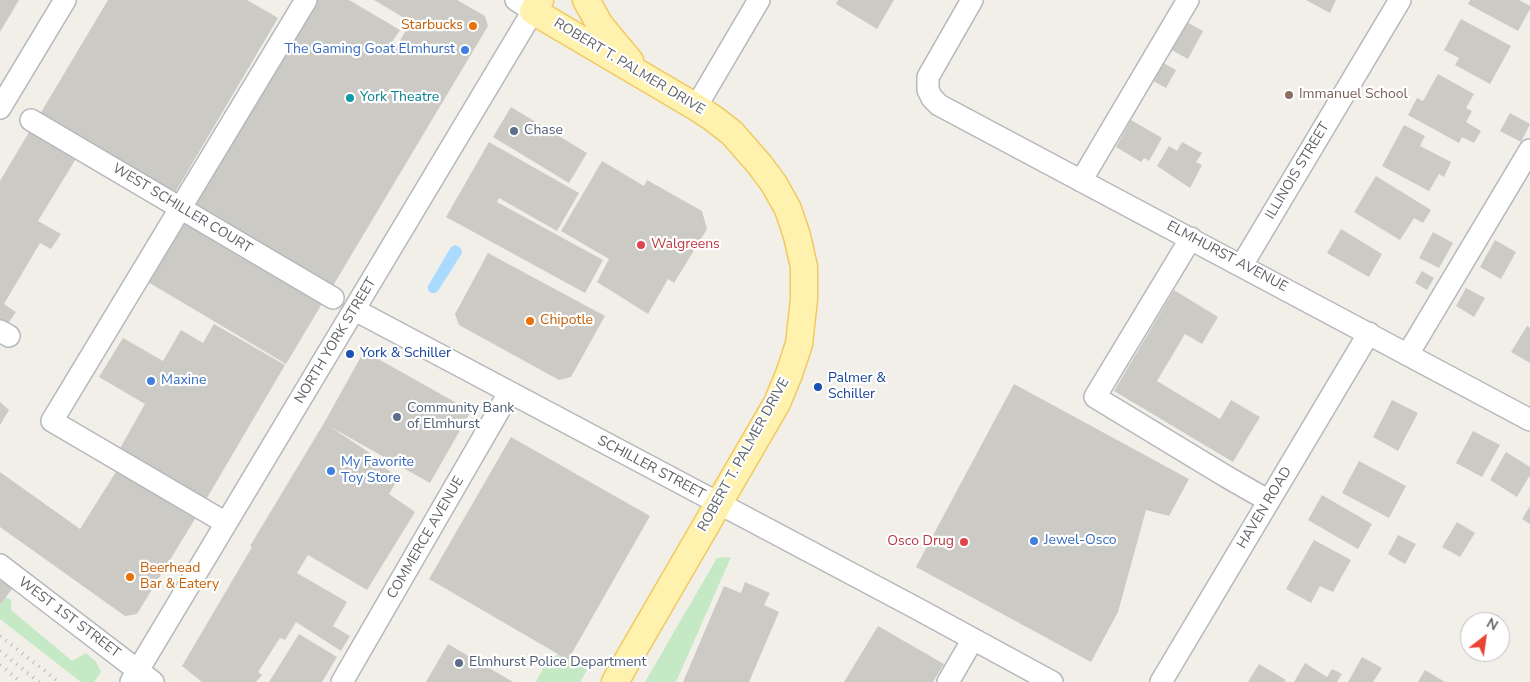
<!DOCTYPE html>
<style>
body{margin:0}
#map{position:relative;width:1530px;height:682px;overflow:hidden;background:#f1efe8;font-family:"Nunito Sans",sans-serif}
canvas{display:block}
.north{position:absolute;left:1460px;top:612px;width:50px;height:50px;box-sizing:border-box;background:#fff;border:1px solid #bfc1c3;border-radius:50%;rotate:30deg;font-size:14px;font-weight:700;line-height:20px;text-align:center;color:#5f6368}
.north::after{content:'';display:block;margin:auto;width:18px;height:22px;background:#ea4335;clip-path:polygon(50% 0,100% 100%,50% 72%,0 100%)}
</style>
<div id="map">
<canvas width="1530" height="682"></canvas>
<div class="north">N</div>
</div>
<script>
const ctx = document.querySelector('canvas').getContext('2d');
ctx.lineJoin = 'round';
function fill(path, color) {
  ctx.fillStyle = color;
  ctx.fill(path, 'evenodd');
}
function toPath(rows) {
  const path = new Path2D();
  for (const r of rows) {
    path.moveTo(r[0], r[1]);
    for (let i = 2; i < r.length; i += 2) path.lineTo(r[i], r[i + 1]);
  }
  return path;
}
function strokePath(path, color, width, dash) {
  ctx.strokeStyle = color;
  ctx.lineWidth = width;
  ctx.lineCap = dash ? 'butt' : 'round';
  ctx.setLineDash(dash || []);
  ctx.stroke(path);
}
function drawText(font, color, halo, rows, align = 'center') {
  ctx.font = font + ' "Nunito Sans",sans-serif';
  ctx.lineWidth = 4.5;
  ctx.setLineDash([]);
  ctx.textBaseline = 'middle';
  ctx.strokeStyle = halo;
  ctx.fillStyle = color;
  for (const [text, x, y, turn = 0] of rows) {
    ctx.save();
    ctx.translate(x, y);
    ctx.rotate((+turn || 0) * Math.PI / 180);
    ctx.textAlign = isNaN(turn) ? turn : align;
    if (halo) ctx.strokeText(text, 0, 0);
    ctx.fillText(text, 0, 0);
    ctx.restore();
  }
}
fill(toPath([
 [731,557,676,682,645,682,717,558],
 [6,597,11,600,11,610,72,661,86,653,96,662,101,672,94,682,81,682,0,619,0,605],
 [560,654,587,670,580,682,536,682,548,659]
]), '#c5e8c5');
fill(toPath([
 [455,245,461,248,462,253,438,291,435,293,431,293,428,290,428,286,451,247]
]), '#aadaff');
fill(toPath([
 [0,0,19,0,0,32],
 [108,0,247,0,278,18,173,196,40,114],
 [314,0,349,0,400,30,387,50,392,54,411,22,374,0,457,0,485,16,488,26,331,289,191,207],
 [838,0,894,0,877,29,836,4],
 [1306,0,1336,0,1330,13],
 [1470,0,1519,0,1530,6,1530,9,1518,31,1468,4],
 [1461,19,1511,46,1490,84,1455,65,1459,58,1444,50],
 [1183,20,1203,31,1188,59,1168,48],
 [1158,60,1176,70,1166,88,1148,78],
 [1438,74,1474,94,1466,108,1472,111,1466,122,1481,131,1474,143,1462,137,1459,143,1408,115,1417,98,1423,101],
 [511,107,587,153,569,183,493,137],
 [1510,113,1530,124,1521,142,1500,131],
 [1131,120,1162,138,1149,161,1144,158,1141,162,1116,147],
 [1404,125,1425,136,1420,146,1451,162,1444,177,1439,174,1429,191,1382,166],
 [32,127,77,157,38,221,61,234,51,249,40,243,4,304,16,312,5,328,0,324,0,181],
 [489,142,579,193,557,231,499,198,497,202,603,260,585,293,446,217],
 [1182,142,1202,153,1196,162,1202,165,1190,188,1157,166,1169,146,1177,151],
 [602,161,644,186,647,180,702,211,707,229,674,283,668,279,648,314,597,282,609,259,561,231],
 [1376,176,1431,210,1423,223,1414,218,1400,240,1354,212],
 [184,221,323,302,286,364,148,282],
 [1341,229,1382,254,1369,277,1327,253],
 [1433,232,1453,243,1439,268,1419,258],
 [1495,240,1516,252,1501,279,1480,267],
 [488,253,605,316,571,377,559,380,459,325,455,314],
 [1422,271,1434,278,1427,290,1415,283],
 [1466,288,1485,298,1474,317,1456,306],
 [1174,290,1218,317,1202,344,1185,334,1157,381,1220,419,1231,400,1260,417,1233,462,1114,391],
 [214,324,285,365,204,503,118,452,145,404,99,377,123,338,163,361,181,330,203,343],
 [1527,326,1530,328,1530,363,1511,352],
 [364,351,471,411,430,483,329,426,370,453,367,457,399,477,389,494,415,512,367,590,308,555,297,573,347,602,333,626,350,636,341,651,296,622,285,640,280,638,258,672,262,675,256,682,202,682,182,666,252,547,250,546,324,423],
 [1014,384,1189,479,1169,516,1146,510,1118,612,1091,662,916,567],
 [1392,400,1418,413,1398,451,1373,437],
 [0,402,9,410,0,425],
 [1473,431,1500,445,1482,477,1456,463],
 [511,437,650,516,568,660,429,579],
 [1506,452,1530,467,1530,475,1517,497,1490,480],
 [1359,461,1406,486,1389,518,1342,493],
 [119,467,198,514,137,614,125,616,0,527,0,472,80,529],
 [1322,495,1372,524,1358,549,1308,520],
 [1530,506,1530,524,1522,519],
 [1457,522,1475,533,1460,557,1442,547],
 [1398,535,1416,544,1405,564,1388,554],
 [1314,540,1351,560,1333,592,1320,586,1311,603,1286,589],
 [0,579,12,589,0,605],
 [745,582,770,593,764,605,779,612,749,682,683,682,724,586,741,593],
 [878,626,944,664,933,682,844,682],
 [299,634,337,657,322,682,269,682],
 [448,644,513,682,426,682],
 [1362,657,1382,668,1373,682,1348,682],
 [1305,663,1327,677,1332,669,1342,674,1337,682,1294,682],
 [1259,664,1286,680,1284,682,1248,682],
 [1425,670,1445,682,1418,682]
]), '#cccac5');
const minor = toPath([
 [972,0,928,77,928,90,932,98,939,105,1530,420],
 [696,107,759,0],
 [0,108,65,0],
 [31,120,333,298],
 [1081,181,1188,0],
 [1191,238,1095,397,1227,477,1269,501],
 [1242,265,1400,0],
 [355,310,916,608,1052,682],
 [0,331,9,336],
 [1408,354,1530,150],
 [226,523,52,421,306,0],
 [0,565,153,682],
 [131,682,533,11,516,0],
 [342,682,509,393],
 [948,682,973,639],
 [1161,682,1369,333]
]);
const major = toPath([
 [540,0,533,11,696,107,714,119,732,133,760,165,774,184,788,209,797,236,804,267,804,299,799,344,789,374,777,403,615,682],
 [586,0,600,25,630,61]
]);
strokePath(minor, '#b5b8bc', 24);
strokePath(major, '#f2c960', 29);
strokePath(minor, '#fff', 21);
strokePath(major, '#fff2af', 26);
strokePath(toPath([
 [0,636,59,682],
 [0,651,39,682],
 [0,665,21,682]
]), '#b6b7b8', 4, [1, 6]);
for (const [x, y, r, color] of [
 [473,26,5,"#e8710a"],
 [465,50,5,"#3f7fe0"],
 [1289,95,5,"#8d6e63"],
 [350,98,5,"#0f9aa8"],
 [514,131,5,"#5c6f8a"],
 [641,245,5,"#e0444e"],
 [530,321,5,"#e8710a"],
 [350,354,5,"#1a4fb4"],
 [151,381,5,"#3f7fe0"],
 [818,387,5,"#1a4fb4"],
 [397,417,5,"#5c6f8a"],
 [331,471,5,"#3f7fe0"],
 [1034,541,5,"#3f7fe0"],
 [964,542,5,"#e0444e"],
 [130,577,5,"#e8710a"],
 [459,663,5,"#5c6f8a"]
]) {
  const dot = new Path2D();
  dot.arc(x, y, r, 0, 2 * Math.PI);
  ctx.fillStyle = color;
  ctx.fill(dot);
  strokePath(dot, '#fff', 2);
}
drawText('14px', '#c56008', '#fff', [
 ["Starbucks",463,26,"right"],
 ["Chipotle",540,321],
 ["Beerhead",140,569],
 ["Bar & Eatery",140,585]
], 'left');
drawText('14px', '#366cbe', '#fff', [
 ["The Gaming Goat Elmhurst",455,50,"right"],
 ["Maxine",161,381],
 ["My Favorite",341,463],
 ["Toy Store",341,479],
 ["Jewel-Osco",1044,541]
], 'left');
drawText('14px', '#5f6368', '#fff', [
 ["ROBERT T. PALMER DRIVE",629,67,31],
 ["ILLINOIS STREET",1298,171,-59],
 ["WEST SCHILLER COURT",182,209,31],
 ["ELMHURST AVENUE",1227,257,28],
 ["NORTH YORK STREET",336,341,-59],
 ["ROBERT T. PALMER DRIVE",744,455,-61],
 ["SCHILLER STREET",651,468,28],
 ["HAVEN ROAD",1265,508,-59],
 ["COMMERCE AVENUE",426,538,-60],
 ["WEST 1ST STREET",69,618,37]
]);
drawText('14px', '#785e54', '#fff', [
 ["Immanuel School",1299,95]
], 'left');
drawText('14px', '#0d838f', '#fff', [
 ["York Theatre",360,98]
], 'left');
drawText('14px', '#4e5e75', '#fff', [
 ["Chase",524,131],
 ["Community Bank",407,409],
 ["of Elmhurst",407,425],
 ["Elmhurst Police Department",469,663]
], 'left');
drawText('14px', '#be3a42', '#fff', [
 ["Walgreens",651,245],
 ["Osco Drug",954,542,"right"]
], 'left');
drawText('14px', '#164399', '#fff', [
 ["York & Schiller",360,354],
 ["Palmer &",828,379],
 ["Schiller",828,395]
], 'left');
</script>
